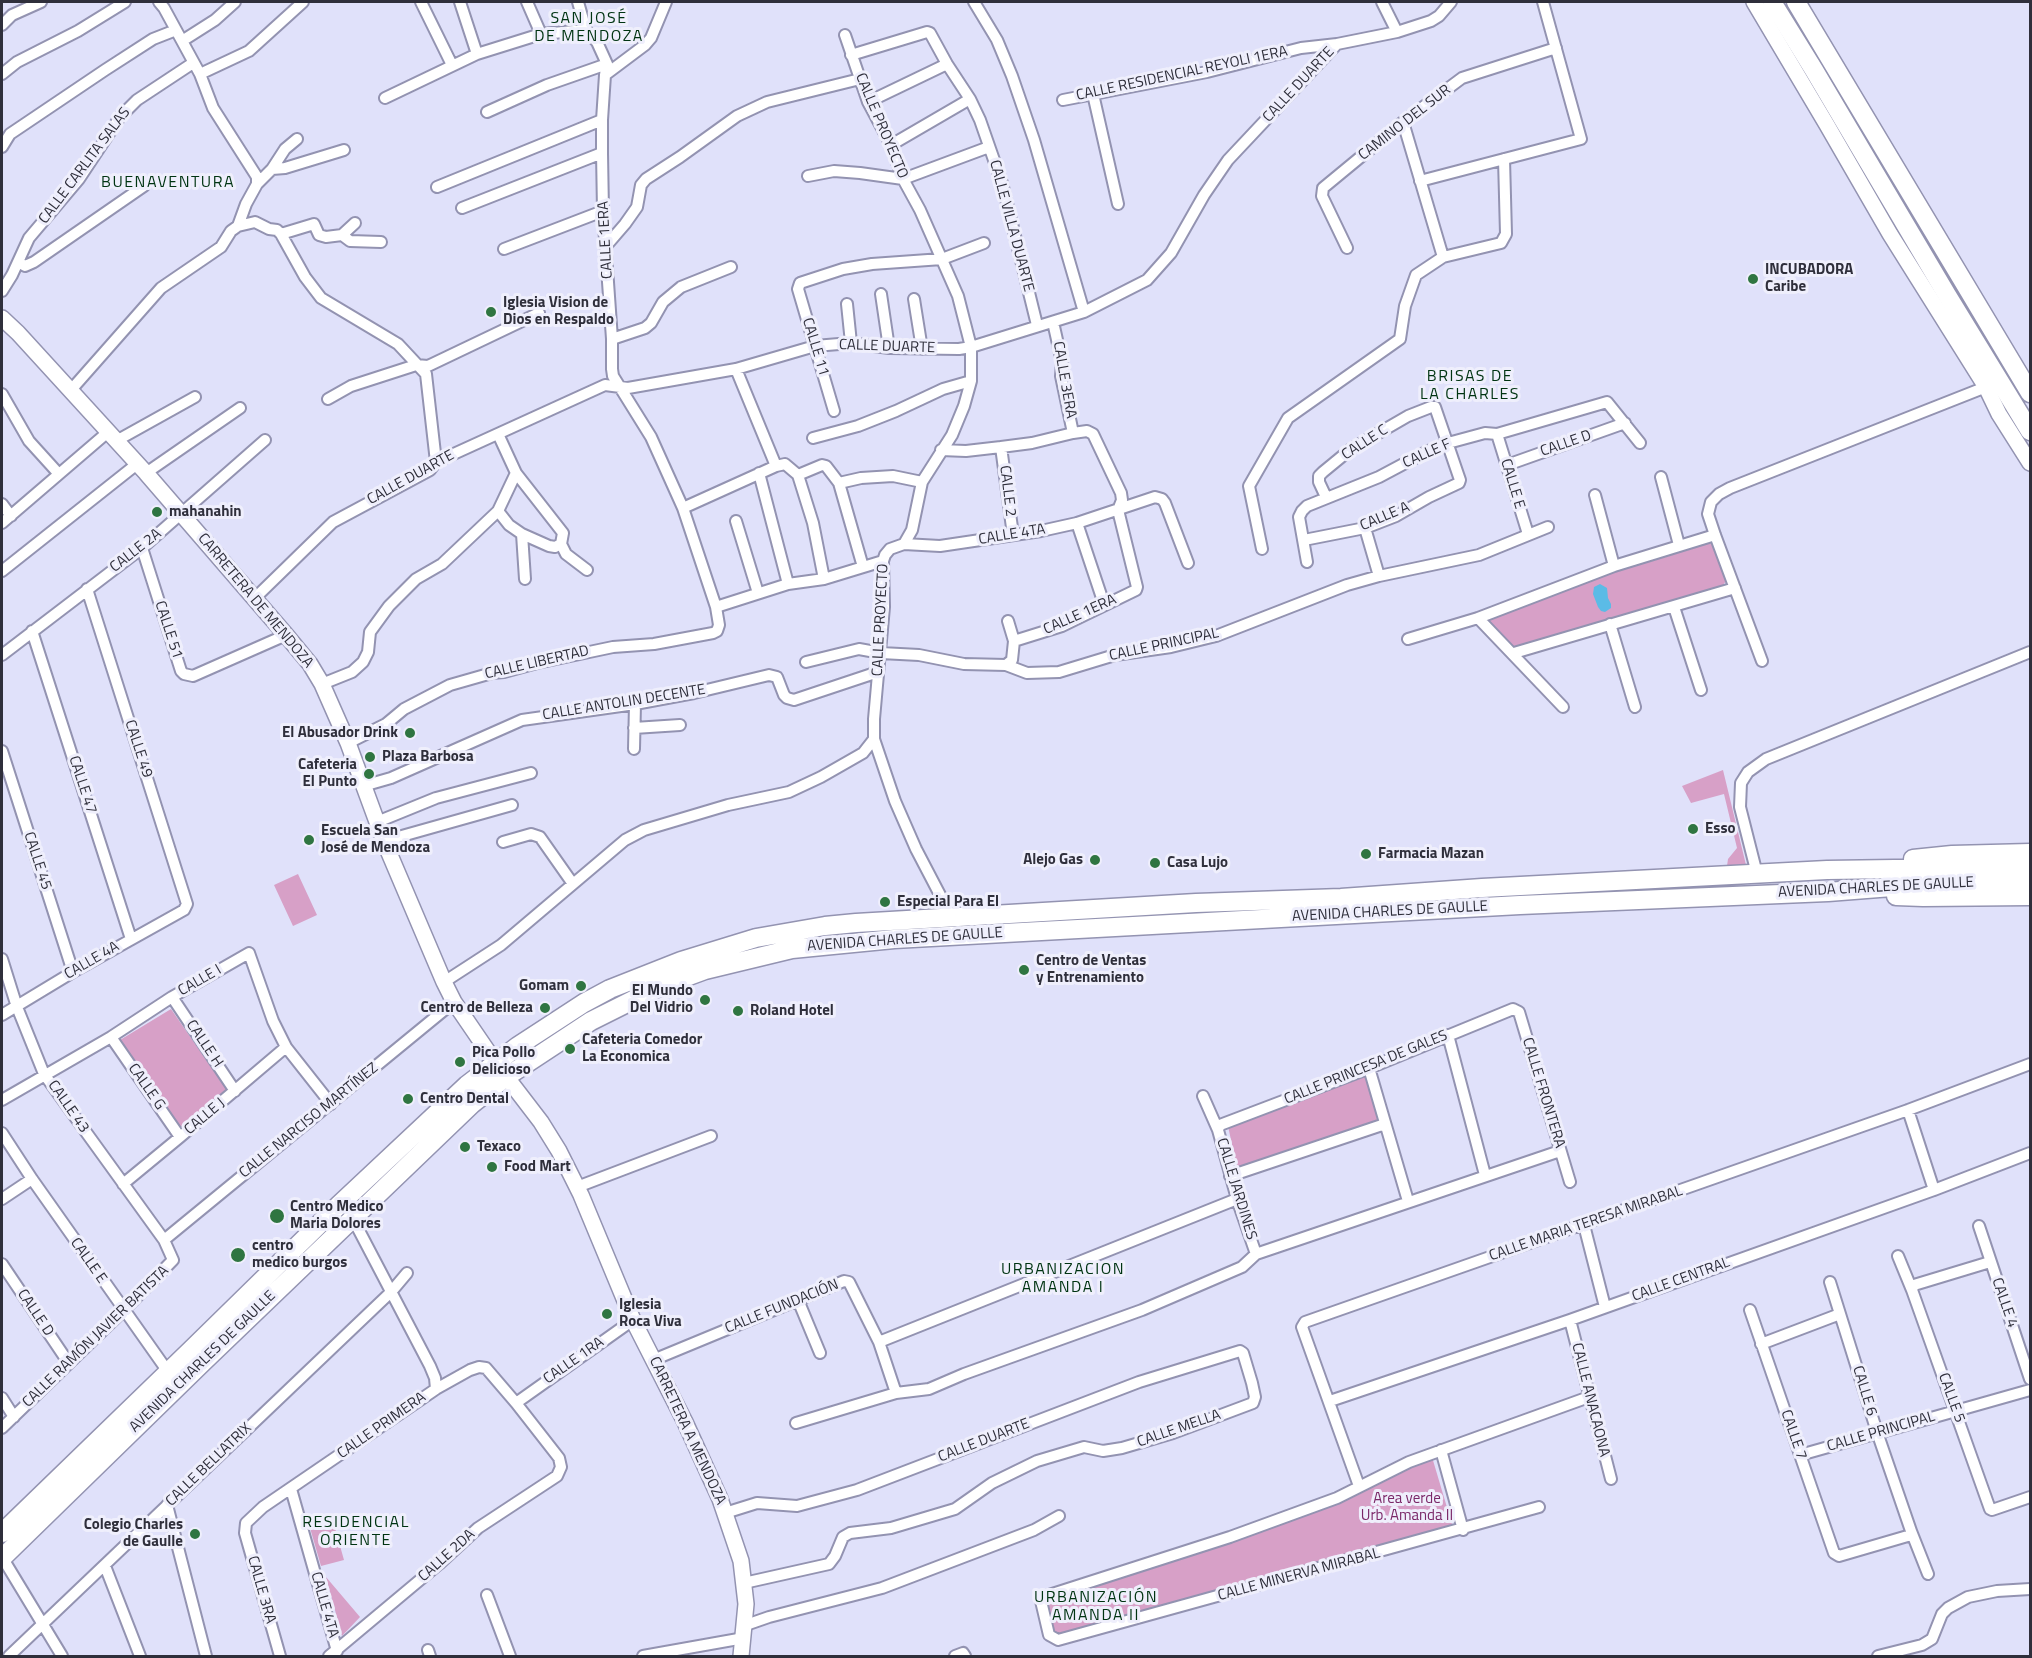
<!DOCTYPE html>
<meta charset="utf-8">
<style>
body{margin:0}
#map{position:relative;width:2032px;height:1658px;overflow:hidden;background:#e0e1fa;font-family:"Titillium Web",sans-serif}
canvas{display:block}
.frame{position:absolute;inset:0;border:3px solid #2f2f3b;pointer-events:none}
</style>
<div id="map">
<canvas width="2032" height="1658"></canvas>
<div class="frame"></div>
</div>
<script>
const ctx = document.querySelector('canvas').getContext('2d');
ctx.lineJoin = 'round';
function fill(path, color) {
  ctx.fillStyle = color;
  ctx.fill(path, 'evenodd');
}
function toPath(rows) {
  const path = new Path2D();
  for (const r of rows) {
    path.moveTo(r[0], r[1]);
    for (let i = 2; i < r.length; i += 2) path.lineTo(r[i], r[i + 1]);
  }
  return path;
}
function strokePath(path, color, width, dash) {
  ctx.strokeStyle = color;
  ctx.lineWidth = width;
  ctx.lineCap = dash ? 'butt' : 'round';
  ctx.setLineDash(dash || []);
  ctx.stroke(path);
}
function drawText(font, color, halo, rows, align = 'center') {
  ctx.font = font + ' "Titillium Web",sans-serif';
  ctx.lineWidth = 6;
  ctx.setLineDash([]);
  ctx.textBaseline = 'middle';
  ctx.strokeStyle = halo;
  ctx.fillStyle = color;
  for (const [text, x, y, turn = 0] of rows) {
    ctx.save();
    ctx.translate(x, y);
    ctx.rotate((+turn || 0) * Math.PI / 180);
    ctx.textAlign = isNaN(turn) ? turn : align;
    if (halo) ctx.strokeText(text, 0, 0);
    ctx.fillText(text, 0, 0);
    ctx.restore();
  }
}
fill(toPath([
 [1709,542,1713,546,1727,580,1723,585,1715,588,1518,649,1514,649,1489,622,1491,617,1591,579],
 [1723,770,1746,865,1727,866,1728,859,1737,848,1724,794,1691,803,1682,786],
 [298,874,317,915,293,926,274,885],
 [171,1009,227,1090,180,1128,120,1040],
 [1365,1073,1381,1122,1237,1168,1228,1126],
 [1432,1457,1454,1531,1054,1637,1046,1600,1338,1503],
 [331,1514,344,1560,321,1566,308,1521],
 [326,1577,360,1617,342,1636]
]), '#d7a0c7');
fill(toPath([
 [1600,584,1607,588,1608,598,1611,604,1611,608,1605,612,1601,611,1598,607,1593,594,1594,587]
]), '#5bbbe6');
const street = toPath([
 [421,2,452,65],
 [460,2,477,54],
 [527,2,541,34],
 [974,2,997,40,1012,76,1034,140,1084,312],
 [1382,2,1397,32],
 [2,25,12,15,41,2],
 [845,35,868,102,891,145,903,179,920,210,958,296,971,347,971,381,964,406,952,435,922,482,912,530,904,544,890,549,885,555,883,561,884,607,874,719,874,739,895,801,916,849,951,916],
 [182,41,215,20,235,2],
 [851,55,927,32,930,33,947,64,970,99,980,120,1002,183,1037,325],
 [2,74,17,62,78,31,125,2],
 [200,74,249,51,303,2],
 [605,75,645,45,651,38,666,2],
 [1093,94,1118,204],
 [385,98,477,54,541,34,586,30],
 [1063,100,1207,72,1301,48,1337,44],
 [868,102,947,64],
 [487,112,547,85,607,64],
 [1403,122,1443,257],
 [891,145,970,99],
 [2,147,10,134,105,70,153,39,176,30],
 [272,169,285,168,344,150],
 [808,176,834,171,860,173,903,179,989,147],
 [1420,181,1581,139,1543,2],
 [257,184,272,169,285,149,297,139],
 [437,187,602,120],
 [462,208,602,153],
 [238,226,255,222,269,229,277,230,281,234,305,277,321,298,398,344,426,374,436,462],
 [281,234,314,224,319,235,326,237,342,235,355,223],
 [342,235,350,241,381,242],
 [606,246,625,224,637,207,641,185,646,179,680,157,737,116,767,102,860,79],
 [1347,248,1322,196,1323,188,1403,122,1462,78,1556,48],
 [504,249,603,211],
 [18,262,25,266,34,262,144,186],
 [2,291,12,275,29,238,79,179,120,117,137,100,193,63],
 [881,294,889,348],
 [914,299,922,349],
 [847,304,851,343],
 [612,339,645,328,651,323,663,302,681,287,731,267],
 [736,369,776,466,785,464,798,475],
 [71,390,161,288,221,247,231,231,238,226,246,204,257,184,257,177,213,108,200,74,164,8,159,2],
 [2,394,29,441,58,473],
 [328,399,351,386,416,365,428,366,539,313],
 [834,411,798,289,800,283,843,269,872,264,942,259,984,243],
 [498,434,516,473,563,533,561,544,555,547,549,546,522,534,509,525,498,511],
 [1497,434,1528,534],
 [813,438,858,426,896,411,943,389,971,381],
 [116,441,195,397],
 [1001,447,1013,535],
 [941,450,966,451,1001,447,1032,443,1073,433],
 [1507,465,1625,423],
 [146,473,240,408],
 [759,473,788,584],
 [1661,477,1679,545],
 [839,483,861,478,893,476,922,482],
 [1595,495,1614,566],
 [2,504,11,516],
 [683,508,776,466],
 [736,521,758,593],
 [2,523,108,432],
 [1077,523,1104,604],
 [1365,528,1379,576],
 [522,534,525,579],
 [1304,540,1365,528,1396,516,1429,497,1459,483,1460,480,1435,407,1431,407,1408,416,1351,449,1323,472,1319,476,1319,482,1326,497],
 [561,544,566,554,587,570],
 [904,544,940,546,1041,531,1077,523,1155,497,1162,499,1165,503,1188,563],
 [142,548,181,671,184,674,193,676,286,635],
 [1262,549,1249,486,1288,418,1400,339,1405,306,1416,275,1443,257,1501,243,1506,234,1504,159],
 [1307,562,1299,517,1302,511,1307,506,1379,477,1426,452,1448,443,1485,433,1497,434,1607,402,1640,443],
 [2,571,137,464],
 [824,579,813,523,798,475,822,465,826,466,839,483,863,567],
 [255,598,333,522,430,470,436,462,605,385,628,388,736,369,815,346,851,343,889,348,959,349,971,347,1084,312,1147,280,1171,253,1204,195,1228,160,1337,44,1397,32,1431,21,1439,16,1451,2],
 [716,607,788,584,824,579,883,561],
 [1674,607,1701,690],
 [1478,618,1563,707],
 [1008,621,1014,641],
 [1610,624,1635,707],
 [32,631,131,939],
 [1408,639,1478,618,1614,566,1715,535],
 [1514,653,1735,588],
 [2,655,142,548,265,440],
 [1762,661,1715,535,1708,514,1711,502,1719,494,1730,488,1991,385],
 [806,662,859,649,881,653,919,655,964,664,1006,665,1027,673,1059,672,1115,655,1171,647,1216,636,1347,585,1379,576,1479,555,1548,527],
 [1006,665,1012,660,1014,641,1062,626,1136,590,1137,587,1118,510,1122,500,1121,493,1093,434,1087,431,1073,433,1061,376,1062,362,1053,322],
 [322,684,352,672,363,662,368,652,370,632,389,606,416,579,442,564,498,511,516,473],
 [634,728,680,725],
 [348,743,386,724,404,709,450,685,492,673,504,672,537,663,613,647,654,644,713,633,717,631,719,625,716,607,683,508,651,437,613,376,612,369,612,339,603,211,602,153,602,120,605,75,607,64,597,42,586,30,578,2],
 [634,749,635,704],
 [2,751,73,972],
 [363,786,391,778,522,720,635,704,694,693,769,675,777,677,784,695,787,698,794,700,878,672],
 [377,822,436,798,531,773],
 [384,841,512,805],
 [503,842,531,834,540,837,573,884],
 [1757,874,1740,807,1741,783,1748,772,1766,759,2030,652],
 [2,959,17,1007,44,1074,164,1240,173,1260,123,1311,2,1428],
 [444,982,501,945,625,840,644,830,728,805,789,792,821,777,863,753,874,739],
 [172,997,235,1091],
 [2,1015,73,972,184,910,187,904,87,589],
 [1448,1035,1485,1175],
 [111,1037,180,1137],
 [1369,1068,1408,1201],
 [1203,1096,1218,1130],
 [2,1100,111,1037,172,997,249,953,273,1021,286,1047,331,1104],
 [1908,1110,1934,1190],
 [2,1133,32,1179,171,1376],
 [1230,1176,1385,1124],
 [123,1184,180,1137,286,1047],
 [577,1187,711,1136],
 [2,1199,32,1179],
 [353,1219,430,1366,435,1378,436,1389],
 [1584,1225,1605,1307],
 [1979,1226,2030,1379],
 [164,1240,454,1002],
 [1256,1254,1237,1199,1218,1130,1220,1125,1362,1071,1513,1009,1519,1012,1570,1182],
 [1898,1256,1912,1290],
 [1990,1262,1914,1285,1912,1290,1990,1509,1992,1510,2030,1497],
 [2,1264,68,1362],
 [798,1300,820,1353],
 [1750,1310,1834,1553,1839,1556,1911,1535,1911,1531,1877,1432,1830,1282],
 [1570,1320,1611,1479],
 [879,1342,1237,1199],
 [1761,1344,1840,1314],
 [653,1360,844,1281,849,1282,879,1342,896,1393],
 [2,1398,14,1417],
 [1330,1401,1570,1320,1934,1190,2030,1153],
 [516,1403,633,1320],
 [796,1423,896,1393,929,1389,964,1374,1142,1310,1242,1267,1256,1254,1560,1151],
 [1441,1450,1463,1530],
 [1800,1455,2030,1390],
 [1359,1486,1302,1327,1305,1322,1908,1110,2030,1064],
 [291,1489,337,1651],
 [167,1505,206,1656],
 [1539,1507,1058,1640,1049,1635,1041,1601,1046,1596,1230,1537,1337,1498,1409,1462,1589,1397],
 [725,1513,757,1503,797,1506,857,1490,1139,1382,1240,1351,1243,1353,1252,1383,1255,1397,1253,1403,1173,1433,1122,1448,1103,1451,1084,1447,1037,1461,992,1483,955,1509,891,1528,850,1533,843,1537,835,1556,829,1564,744,1583],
 [1911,1531,1928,1574],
 [2,1557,62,1656],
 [105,1566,140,1656],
 [487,1595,510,1656],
 [746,1625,769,1617,882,1588,1034,1530,1059,1516],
 [428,1650,430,1656],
 [9,1656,391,1292,407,1273],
 [280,1656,245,1533,246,1523,263,1507,436,1389,470,1370,479,1367,486,1368,516,1403,559,1458,561,1467,557,1476,478,1528,439,1564,329,1656],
 [643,1656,744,1638],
 [955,1656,963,1653,965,1656],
 [1878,1656,1922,1645,1932,1639,1942,1614,1948,1608,1968,1597,1997,1591,2030,1589]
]);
const secondary = toPath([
 [1754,2,1827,125,1890,234,1986,387,1999,414,2030,463],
 [2,318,18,333,146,473,286,635,310,664,322,684,348,743,384,841,444,982,454,1002,495,1062,541,1122,559,1151,581,1195,633,1320,685,1422,720,1499,741,1561,746,1604,741,1656]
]);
const primary = toPath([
 [1772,2,1814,70,1947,295,2030,431],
 [1796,2,2030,393],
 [1913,859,1952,855,2030,853],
 [1896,896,1923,897,2030,896],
 [2,1533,192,1349,339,1205,467,1085,518,1046,584,1003,610,989,681,961,756,938,825,926,856,923,1196,903,1341,898,1482,888,1827,870,2030,867],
 [2,1558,202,1363,472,1104,506,1077,591,1021,659,987,705,970,792,949,894,939,1520,905,1828,892,1943,883,2030,880]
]);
strokePath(street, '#9393b1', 14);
strokePath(secondary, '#9393b1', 18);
strokePath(primary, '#9393b1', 21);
strokePath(street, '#fff', 10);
strokePath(secondary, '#fff', 15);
strokePath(primary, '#fff', 18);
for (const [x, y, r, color] of [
 [1753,279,6,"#2f7541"],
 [491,312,6,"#2f7541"],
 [157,512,6,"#2f7541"],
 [410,733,6,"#2f7541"],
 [370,757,6,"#2f7541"],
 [369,774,6,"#2f7541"],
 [1693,829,6,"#2f7541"],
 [309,840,6,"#2f7541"],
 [1366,854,6,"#2f7541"],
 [1095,860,6,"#2f7541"],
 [1155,863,6,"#2f7541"],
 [885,902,6,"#2f7541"],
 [1024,970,6,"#2f7541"],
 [581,986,6,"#2f7541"],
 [705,1000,6,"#2f7541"],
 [545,1008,6,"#2f7541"],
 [738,1011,6,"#2f7541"],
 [570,1049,6,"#2f7541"],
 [460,1062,6,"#2f7541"],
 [408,1099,6,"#2f7541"],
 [465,1147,6,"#2f7541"],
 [492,1167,6,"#2f7541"],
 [277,1216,8,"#2f7541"],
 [238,1255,8,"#2f7541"],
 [607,1314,6,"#2f7541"],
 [195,1534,6,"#2f7541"]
]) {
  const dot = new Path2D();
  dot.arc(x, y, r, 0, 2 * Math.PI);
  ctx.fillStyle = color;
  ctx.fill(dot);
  strokePath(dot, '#efeffc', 2);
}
drawText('15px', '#2f2f3b', '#efeffc', [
 ["CALLE RESIDENCIAL REYOLI 1ERA",1182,74,-12],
 ["CALLE DUARTE",1299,85,-47],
 ["CAMINO DEL SUR",1405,123,-38],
 ["CALLE PROYECTO",881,126,67],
 ["CALLE CARLITA SALAS",85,166,-53],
 ["CALLE VILLA DUARTE",1011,226,75],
 ["CALLE 1ERA",606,240,-93],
 ["CALLE 11",815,347,73],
 ["CALLE DUARTE",887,347,2],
 ["CALLE 3ERA",1064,380,80],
 ["CALLE C",1365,443,-33],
 ["CALLE D",1566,444,-19],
 ["CALLE F",1427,454,-24],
 ["CALLE DUARTE",411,478,-29],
 ["CALLE E",1512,484,73],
 ["CALLE 2",1007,491,83],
 ["CALLE A",1385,517,-23],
 ["CALLE 4TA",1012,535,-9],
 ["CALLE 2A",136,551,-38],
 ["CARRETERA DE MENDOZA",255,601,50],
 ["CALLE 1ERA",1080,615,-24],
 ["CALLE PROYECTO",881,620,-87],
 ["CALLE 51",168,630,72],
 ["CALLE PRINCIPAL",1164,645,-12],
 ["CALLE LIBERTAD",537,663,-13],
 ["CALLE ANTOLIN DECENTE",624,703,-9],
 ["CALLE 49",138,749,72],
 ["CALLE 47",82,785,72],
 ["CALLE 45",37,861,72],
 ["AVENIDA CHARLES DE GAULLE",1876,888,-3],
 ["AVENIDA CHARLES DE GAULLE",1390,912,-3],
 ["AVENIDA CHARLES DE GAULLE",905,940,-4],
 ["CALLE 4A",92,961,-30],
 ["CALLE I",200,981,-30],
 ["CALLE H",204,1044,56],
 ["CALLE PRINCESA DE GALES",1366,1068,-22],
 ["CALLE G",146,1087,55],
 ["CALLE FRONTERA",1543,1093,73],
 ["CALLE 43",68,1107,55],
 ["CALLE J",205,1117,-40],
 ["CALLE NARCISO MARTÍNEZ",309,1121,-39],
 ["CALLE JARDINES",1236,1189,73],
 ["CALLE MARIA TERESA MIRABAL",1586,1224,-19],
 ["CALLE E",88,1261,55],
 ["CALLE CENTRAL",1681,1280,-20],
 ["CALLE 4",2004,1303,71],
 ["CALLE FUNDACIÓN",782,1307,-22],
 ["CALLE D",35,1313,56],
 ["CALLE RAMÓN JAVIER BATISTA",96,1337,-44],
 ["CALLE 1RA",574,1361,-35],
 ["AVENIDA CHARLES DE GAULLE",203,1362,-44],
 ["CALLE 6",1864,1391,73],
 ["CALLE 5",1951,1398,70],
 ["CALLE ANACAONA",1590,1400,76],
 ["CALLE PRIMERA",382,1426,-35],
 ["CALLE MELLA",1179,1429,-19],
 ["CARRETERA A MENDOZA",687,1431,65],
 ["CALLE PRINCIPAL",1881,1432,-16],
 ["CALLE 7",1793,1435,71],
 ["CALLE DUARTE",984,1441,-21],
 ["CALLE BELLATRIX",209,1465,-44],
 ["CALLE 2DA",447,1556,-42],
 ["CALLE MINERVA MIRABAL",1299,1575,-15],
 ["CALLE 3RA",261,1590,74],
 ["CALLE 4TA",324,1605,74]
]);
drawText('bold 15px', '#2f2f3b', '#efeffc', [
 ["INCUBADORA",1765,270],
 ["Caribe",1765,287],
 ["Iglesia Vision de",503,303],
 ["Dios en Respaldo",503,320],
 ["mahanahin",169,512],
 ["El Abusador Drink",398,733,"right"],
 ["Plaza Barbosa",382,757],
 ["Cafeteria",357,765,"right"],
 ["El Punto",357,782,"right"],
 ["Esso",1705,829],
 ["Escuela San",321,831],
 ["José de Mendoza",321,848],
 ["Farmacia Mazan",1378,854],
 ["Alejo Gas",1083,860,"right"],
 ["Casa Lujo",1167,863],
 ["Especial Para El",897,902],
 ["Centro de Ventas",1036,961],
 ["y Entrenamiento",1036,978],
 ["Gomam",569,986,"right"],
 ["El Mundo",693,991,"right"],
 ["Del Vidrio",693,1008,"right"],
 ["Centro de Belleza",533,1008,"right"],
 ["Roland Hotel",750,1011],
 ["Cafeteria Comedor",582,1040],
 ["La Economica",582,1057],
 ["Pica Pollo",472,1053],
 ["Delicioso",472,1070],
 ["Centro Dental",420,1099],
 ["Texaco",477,1147],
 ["Food Mart",504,1167],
 ["Centro Medico",290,1207],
 ["Maria Dolores",290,1224],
 ["centro",252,1246],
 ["medico burgos",252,1263],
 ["Iglesia",619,1305],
 ["Roca Viva",619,1322],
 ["Colegio Charles",183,1525,"right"],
 ["de Gaulle",183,1542,"right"]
], 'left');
drawText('15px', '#7a2768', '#efeffc', [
 ["Area verde",1407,1499],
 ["Urb. Amanda II",1407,1516]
]);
ctx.letterSpacing = '1.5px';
drawText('16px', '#003412', '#efeffc', [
 ["SAN JOSÉ",589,19],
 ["DE MENDOZA",589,37],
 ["BUENAVENTURA",168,183],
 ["BRISAS DE",1470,377],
 ["LA CHARLES",1470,395],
 ["URBANIZACION",1063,1270],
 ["AMANDA I",1063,1288],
 ["RESIDENCIAL",356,1523],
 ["ORIENTE",356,1541],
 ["URBANIZACIÓN",1096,1598],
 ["AMANDA II",1096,1616]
]);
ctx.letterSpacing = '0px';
</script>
